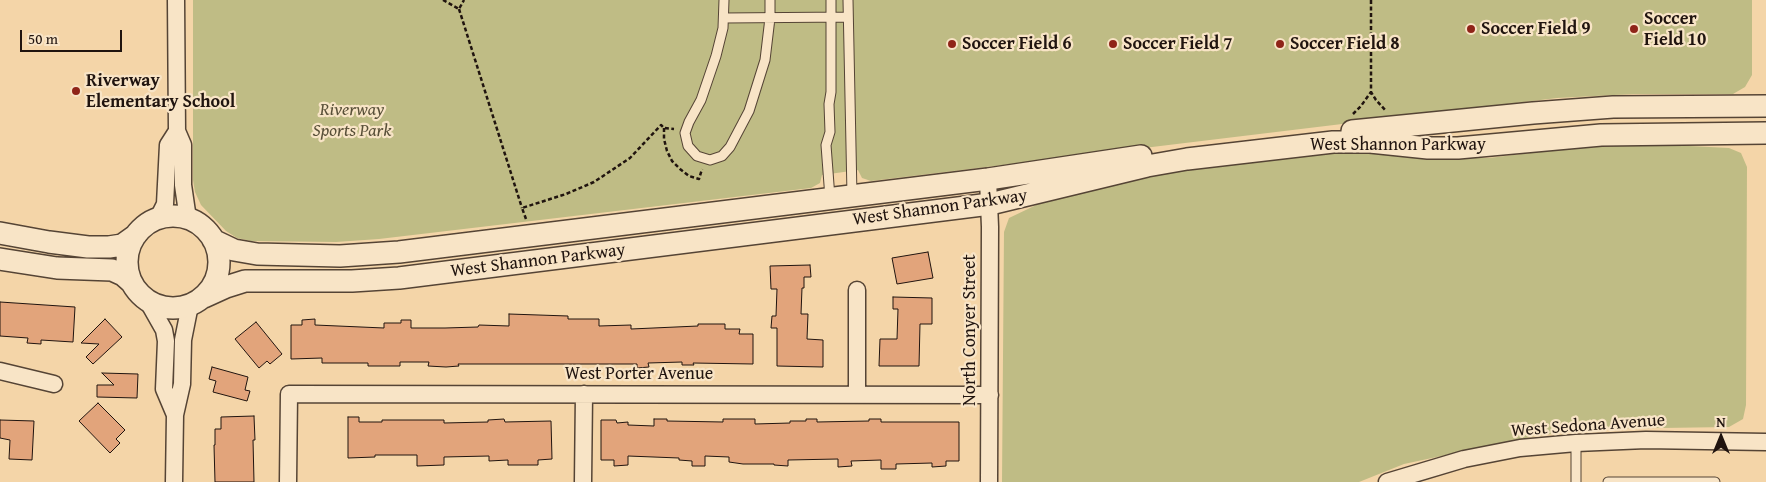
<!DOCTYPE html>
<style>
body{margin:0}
#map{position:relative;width:1766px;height:482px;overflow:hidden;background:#f4d5a8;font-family:"Gentium Book Plus",serif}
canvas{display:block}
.north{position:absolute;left:1696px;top:412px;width:50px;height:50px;-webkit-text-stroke:4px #f8e4c6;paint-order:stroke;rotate:0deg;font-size:14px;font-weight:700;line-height:20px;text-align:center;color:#20140f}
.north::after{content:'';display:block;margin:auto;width:18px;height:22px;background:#20140f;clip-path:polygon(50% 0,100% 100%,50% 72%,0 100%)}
.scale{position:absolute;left:20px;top:30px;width:102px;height:22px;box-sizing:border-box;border:2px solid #20140f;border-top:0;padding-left:6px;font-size:15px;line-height:18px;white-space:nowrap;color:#20140f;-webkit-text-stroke:4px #f8e4c6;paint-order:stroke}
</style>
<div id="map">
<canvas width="1766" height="482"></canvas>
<div class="north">N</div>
<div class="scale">50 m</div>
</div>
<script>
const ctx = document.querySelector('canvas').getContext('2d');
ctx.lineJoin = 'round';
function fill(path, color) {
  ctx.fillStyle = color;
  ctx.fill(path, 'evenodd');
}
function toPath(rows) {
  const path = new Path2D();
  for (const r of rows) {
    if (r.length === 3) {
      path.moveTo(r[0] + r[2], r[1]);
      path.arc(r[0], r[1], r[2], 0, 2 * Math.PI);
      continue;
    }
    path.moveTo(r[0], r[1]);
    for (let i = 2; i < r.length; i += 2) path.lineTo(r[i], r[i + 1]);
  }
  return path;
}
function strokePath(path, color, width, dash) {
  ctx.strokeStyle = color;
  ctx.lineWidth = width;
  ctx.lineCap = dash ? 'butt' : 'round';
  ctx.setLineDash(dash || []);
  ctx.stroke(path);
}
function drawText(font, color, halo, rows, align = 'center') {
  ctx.font = font + ' "Gentium Book Plus",serif';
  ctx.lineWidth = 4.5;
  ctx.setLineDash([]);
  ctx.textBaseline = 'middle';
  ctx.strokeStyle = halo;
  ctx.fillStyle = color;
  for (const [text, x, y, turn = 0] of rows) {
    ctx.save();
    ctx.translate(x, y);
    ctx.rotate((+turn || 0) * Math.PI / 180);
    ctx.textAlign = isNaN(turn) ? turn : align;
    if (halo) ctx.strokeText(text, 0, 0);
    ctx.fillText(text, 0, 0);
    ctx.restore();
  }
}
fill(toPath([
 [193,0,1752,0,1752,75,1745,87,1733,94,1633,94,1557,98,871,181,862,178,858,170,822,175,820,183,811,188,379,239,336,242,251,241,237,238,226,231,201,205,195,192,193,180],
 [1651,144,1729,148,1741,153,1747,167,1746,405,1743,419,1729,427,1594,429,1535,436,1404,464,1359,482,1002,482,1004,232,1009,218,1053,197,1185,169,1352,148,1451,158,1489,158,1562,149]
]), '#bfbc85');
const building = toPath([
 [928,252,933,278,897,284,892,258,928,252],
 [810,265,811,277,804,277,804,288,802,288,801,314,808,314,807,339,823,340,823,367,777,366,777,328,771,328,772,316,776,316,777,289,771,289,770,266,810,265],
 [893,297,932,298,932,324,920,324,919,366,879,366,880,339,897,339,898,309,893,309,893,297],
 [0,302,75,307,73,342,41,340,41,344,27,343,28,338,0,336,0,302],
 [509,314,568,316,568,319,599,319,599,326,631,325,631,329,698,326,698,324,725,324,725,329,740,329,739,334,753,334,753,364,693,363,694,365,682,365,682,362,648,363,649,367,637,368,637,364,458,364,459,366,446,367,428,366,429,362,400,362,400,366,368,366,368,363,322,363,322,358,291,359,291,325,302,325,302,320,315,319,315,325,384,328,384,323,401,323,401,320,411,320,411,328,445,328,478,327,479,325,509,326,509,314],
 [105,319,122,337,93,364,86,357,99,344,81,343,105,319],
 [256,322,282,354,270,364,267,361,259,368,235,339,256,322],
 [212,367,248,377,245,390,250,391,247,401,213,392,216,381,209,379,212,367],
 [102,373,138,374,137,398,97,397,97,385,114,385,102,373],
 [98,403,125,430,116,439,120,443,110,453,79,421,98,403],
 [254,416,255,440,253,440,254,482,215,482,214,445,215,445,215,429,221,429,221,417,254,416],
 [348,417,359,417,359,422,382,422,382,420,444,420,444,423,488,422,488,420,504,419,505,422,551,421,552,459,538,460,538,465,508,465,508,460,489,461,489,456,444,457,444,465,417,466,417,455,375,455,375,457,348,458,348,417],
 [654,419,667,419,667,421,723,422,723,419,755,419,755,424,790,423,790,421,806,421,806,419,817,419,817,422,869,421,869,419,881,419,881,422,959,422,959,461,946,461,946,466,932,467,932,463,896,464,896,469,881,469,881,460,851,461,852,466,838,467,838,459,788,460,788,466,774,465,774,464,743,464,729,462,729,457,705,456,705,466,692,466,692,461,679,460,679,458,628,456,628,465,614,466,614,460,601,460,601,420,616,420,617,423,628,422,628,425,654,426,654,419],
 [0,420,34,421,32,460,9,459,10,440,0,438,0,420]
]);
fill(building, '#e2a47b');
strokePath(building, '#20140f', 1);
const service = toPath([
 [724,0,723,28,716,56,701,100,689,122,685,133,688,146,697,156,710,160,722,156,730,147,749,111,765,60,770,18,770,0],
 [848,0,852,195],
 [724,18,848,17],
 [830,198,826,145,830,132,829,104,831,92,831,0],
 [1576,482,1576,443],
 [1608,482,1715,482]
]);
const minor = toPath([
 [176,0,177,131,183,145,183,185,188,219],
 [988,179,990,227,989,482],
 [157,220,165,204,168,145,177,131],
 [857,290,857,394],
 [147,300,164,330,166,341,164,389,175,415],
 [0,371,54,384],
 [174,482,175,415,182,384,183,340,190,305],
 [288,482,289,394,990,395],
 [583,482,584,394],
 [1387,482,1464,459,1520,448,1576,443,1646,440,1766,442]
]);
const tertiary = toPath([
 [1352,131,1533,113,1613,107,1766,106],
 [173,262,46],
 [0,233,49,242,88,247,109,247,122,245,136,235],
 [213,240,234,250,257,254,340,256,399,252,988,179,1141,156],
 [0,259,57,268,112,270,123,275,132,283],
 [204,297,226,287,245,281,352,281,399,278,990,204,1147,166,1187,159,1333,142,1370,142,1428,148,1458,148,1601,135,1766,133]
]);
strokePath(service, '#554435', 11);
strokePath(minor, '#554435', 19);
strokePath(tertiary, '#554435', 24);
strokePath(toPath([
 [443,0,459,9,464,0],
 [1371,0,1371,92,1376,100,1386,111],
 [459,9,522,208],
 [1353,114,1361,106,1371,92],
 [664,128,664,139,667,151,672,161,680,169,689,176,699,179,702,169],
 [526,219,522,208,566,194,594,182,630,158,661,125,664,128,674,129]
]), '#20140f', 2.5, [4, 2.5]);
strokePath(service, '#f8e4c6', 9);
strokePath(minor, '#f8e4c6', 16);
strokePath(tertiary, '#f8e4c6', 21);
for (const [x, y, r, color] of [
 [1471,29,5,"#8f2418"],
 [1634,29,5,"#8f2418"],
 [952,44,5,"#8f2418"],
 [1113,44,5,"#8f2418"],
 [1280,44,5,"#8f2418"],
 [76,91,5,"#8f2418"]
]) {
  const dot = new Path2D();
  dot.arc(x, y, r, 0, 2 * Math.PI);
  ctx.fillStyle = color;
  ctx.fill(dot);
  strokePath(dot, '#f8e4c6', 2);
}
drawText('bold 18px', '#20140f', '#f8e4c6', [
 ["Soccer",1644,19],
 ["Field 10",1644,40],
 ["Soccer Field 9",1481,29],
 ["Soccer Field 6",962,44],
 ["Soccer Field 7",1123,44],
 ["Soccer Field 8",1290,44],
 ["Riverway",86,81],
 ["Elementary School",86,102]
], 'left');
drawText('italic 18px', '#584f38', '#f8e4c6', [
 ["Riverway",352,110],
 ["Sports Park",352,131]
]);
drawText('18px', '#20140f', '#f8e4c6', [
 ["West Shannon Parkway",1398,145],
 ["West Shannon Parkway",940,208,-8],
 ["West Shannon Parkway",538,261,-7],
 ["North Conyer Street",970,330,-90],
 ["West Porter Avenue",639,374],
 ["West Sedona Avenue",1588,426,-4]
]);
</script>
